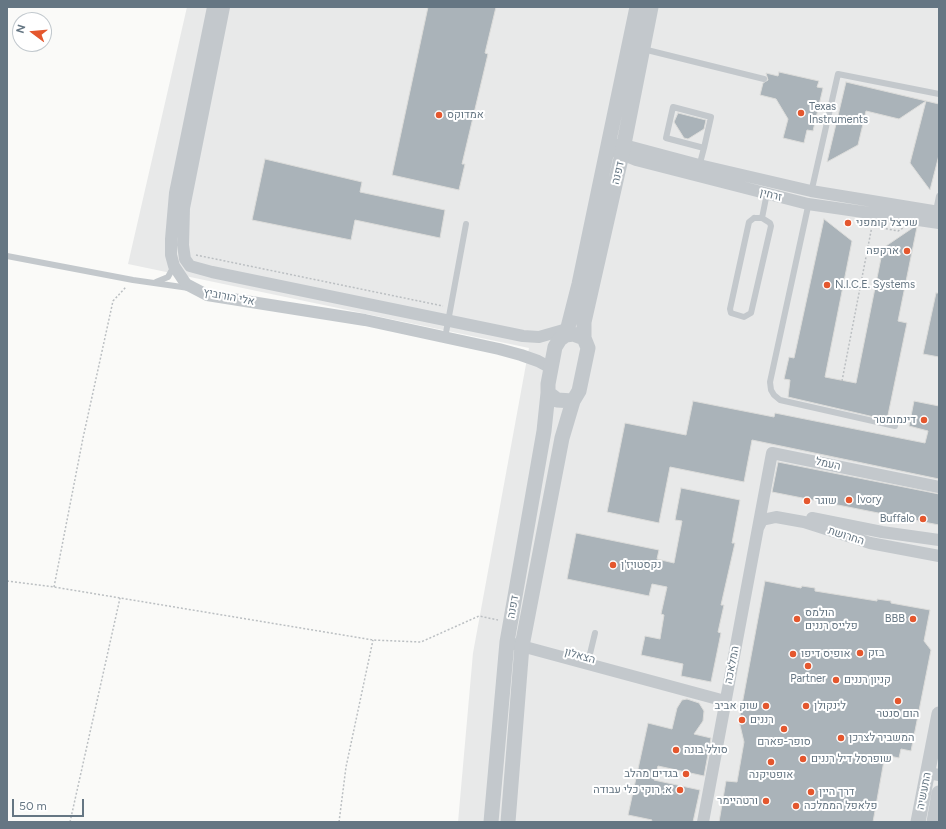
<!DOCTYPE html>
<meta charset="utf-8">
<style>
body{margin:0}
#map{position:relative;width:946px;height:829px;overflow:hidden;background:#fafaf8;font-family:Figtree,sans-serif}
canvas{display:block}
.frame{position:absolute;inset:0;border:8px solid #657683;pointer-events:none}
.north{position:absolute;left:12px;top:12px;width:40px;height:40px;box-sizing:border-box;background:#fff;border:1px solid #c1c8cd;border-radius:50%;rotate:286deg;font-size:11px;font-weight:700;line-height:16px;text-align:center;color:#657683}
.north::after{content:'';display:block;margin:auto;width:14px;height:18px;background:#e4572e;clip-path:polygon(50% 0,100% 100%,50% 72%,0 100%)}
.scale{position:absolute;left:12px;top:799px;width:72px;height:18px;box-sizing:border-box;border:2px solid #657683;border-top:0;padding-left:5px;font-size:12px;line-height:14px;white-space:nowrap;color:#657683;-webkit-text-stroke:3px #fff;paint-order:stroke}
</style>
<div id="map">
<canvas width="946" height="829"></canvas>
<div class="frame"></div>
<div class="north">N</div>
<div class="scale">50 m</div>
</div>
<script>
const ctx = document.querySelector('canvas').getContext('2d');
ctx.lineJoin = 'round';
function fill(path, color) {
  ctx.fillStyle = color;
  ctx.fill(path, 'evenodd');
}
function toPath(rows) {
  const path = new Path2D();
  for (const r of rows) {
    path.moveTo(r[0], r[1]);
    for (let i = 2; i < r.length; i += 2) path.lineTo(r[i], r[i + 1]);
  }
  return path;
}
function strokePath(path, color, width, dash) {
  ctx.strokeStyle = color;
  ctx.lineWidth = width;
  ctx.lineCap = dash ? 'butt' : 'round';
  ctx.setLineDash(dash || []);
  ctx.stroke(path);
}
function drawText(font, color, halo, rows, align = 'center') {
  ctx.font = font + ' Figtree,Heebo,sans-serif';
  ctx.lineWidth = 4;
  ctx.setLineDash([]);
  ctx.textBaseline = 'middle';
  ctx.strokeStyle = halo;
  ctx.fillStyle = color;
  for (const [text, x, y, turn = 0] of rows) {
    ctx.save();
    ctx.translate(x, y);
    ctx.rotate((+turn || 0) * Math.PI / 180);
    ctx.textAlign = isNaN(turn) ? turn : align;
    if (halo) ctx.strokeText(text, 0, 0);
    ctx.fillText(text, 0, 0);
    ctx.restore();
  }
}
fill(toPath([
 [187,7,939,7,939,822,458,822,473,653,529,348,128,264]
]), '#e8e9e9');
const building = toPath([
 [428,7,496,7,485,53,488,54,462,164,465,164,459,190,392,175,428,7],
 [779,72,819,81,817,87,823,88,813,131,807,130,804,143,783,138,788,119,776,99,760,95,763,83,768,80,766,73,778,76,779,72],
 [846,82,939,104,939,155,930,190,910,163,926,101,899,119,866,111,858,145,827,162,846,82],
 [678,113,706,120,704,129,688,139,684,138,674,122,678,113],
 [265,159,362,182,360,192,445,210,440,238,355,220,351,240,252,220,265,159],
 [824,219,852,241,825,377,856,383,883,248,914,227,917,227,898,321,907,323,887,420,788,397,790,380,784,379,789,357,794,358,824,219],
 [936,293,939,293,939,357,923,354,936,293],
 [693,401,774,417,775,413,925,443,928,431,909,426,914,401,939,406,939,479,752,440,744,482,670,467,659,523,607,512,625,423,686,435,693,401],
 [778,462,939,494,939,525,772,492,778,462],
 [681,488,740,500,732,543,735,543,721,605,724,605,718,632,721,633,711,682,681,676,683,664,641,655,645,636,660,639,664,615,661,614,667,587,652,584,649,596,567,579,576,533,659,550,657,559,674,563,682,521,675,520,681,488],
 [765,581,801,588,802,586,815,588,815,591,877,601,877,599,891,601,891,603,930,610,924,641,931,650,911,751,901,749,899,758,885,755,873,822,719,822,726,781,737,782,744,742,739,721,765,581],
 [687,699,699,703,704,711,703,721,694,734,711,738,704,776,658,766,654,780,700,790,693,822,651,822,652,820,628,815,648,723,672,729,677,708,682,700,687,699]
]);
fill(building, '#aab3b9');
strokePath(building, '#dcdcda', 1);
strokePath(toPath([
 [196,255,443,306],
 [842,381,872,226,898,231,903,228],
 [7,581,54,587,373,640,421,642,479,616,498,620],
 [54,587,83,438,113,301,126,287],
 [70,822,120,598],
 [339,822,346,767,373,640]
]), '#bbbfc2', 1.5, [2, 2]);
strokePath(toPath([
 [643,49,764,79],
 [699,167,704,148,711,117,673,107,666,138,704,148],
 [811,193,838,74,939,94],
 [809,202,770,382,771,390,774,395,780,400,895,426],
 [936,211,939,196],
 [754,218,762,218,770,223,771,226,751,313,744,317,731,313,730,309,749,222,754,218],
 [762,218,767,193],
 [7,256,133,280,189,288],
 [156,282,168,277,174,266],
 [445,338,466,224],
 [589,658,595,633]
]), '#c3c8cc', 6);
strokePath(toPath([
 [213,7,175,193,171,239,171,255,174,266,186,284,207,295,365,320,499,349,521,355,538,361,551,368],
 [224,7,184,208,183,245,185,259,190,266,212,272,523,336,539,337,567,329],
 [616,145,624,145,699,165,811,191,939,212],
 [614,151,636,160,808,204,939,223],
 [812,518,882,532,939,540],
 [758,528,762,520,776,517,804,522,870,543,939,556],
 [514,644,725,701],
 [928,773,939,775],
 [703,822,772,453,939,487]
]), '#c3c8cc', 12);
strokePath(toPath([
 [573,334,584,338,588,348,579,391,573,401,557,400,548,393,548,384,555,347,560,339,566,335,573,334],
 [566,335,579,284,637,7],
 [584,338,584,322,622,154,651,7],
 [491,822,507,642,544,431,548,393],
 [508,822,522,646,562,438,573,401],
 [918,822,939,714],
 [934,822,939,793]
]), '#c3c8cc', 15);
for (const [x, y, r, color] of [
 [801,113,4,"#e4572e"],
 [439,115,4,"#e4572e"],
 [848,223,4,"#e4572e"],
 [907,251,4,"#e4572e"],
 [827,285,4,"#e4572e"],
 [924,420,4,"#e4572e"],
 [849,500,4,"#e4572e"],
 [807,501,4,"#e4572e"],
 [923,519,4,"#e4572e"],
 [613,565,4,"#e4572e"],
 [797,619,4,"#e4572e"],
 [913,619,4,"#e4572e"],
 [860,653,4,"#e4572e"],
 [793,654,4,"#e4572e"],
 [808,666,4,"#e4572e"],
 [836,680,4,"#e4572e"],
 [898,701,4,"#e4572e"],
 [766,706,4,"#e4572e"],
 [806,706,4,"#e4572e"],
 [742,720,4,"#e4572e"],
 [784,729,4,"#e4572e"],
 [841,738,4,"#e4572e"],
 [676,750,4,"#e4572e"],
 [803,759,4,"#e4572e"],
 [771,762,4,"#e4572e"],
 [686,774,4,"#e4572e"],
 [680,790,4,"#e4572e"],
 [811,792,4,"#e4572e"],
 [766,801,4,"#e4572e"],
 [796,806,4,"#e4572e"]
]) {
  const dot = new Path2D();
  dot.arc(x, y, r, 0, 2 * Math.PI);
  ctx.fillStyle = color;
  ctx.fill(dot);
  strokePath(dot, '#fff', 1.5);
}
drawText('11px', '#657683', '#fff', [
 ["Texas",809,107],
 ["Instruments",809,120],
 ["אמדוקס",447,115],
 ["שניצל קומפני",856,223],
 ["ארקפה",899,251,"right"],
 ["N.I.C.E. Systems",835,285],
 ["דינמומטר",916,420,"right"],
 ["Ivory",857,500],
 ["שוגר",815,501],
 ["Buffalo",915,519,"right"],
 ["נקסטויז'ן",621,565],
 ["הולמס",805,613],
 ["פלייס רננים",805,626],
 ["BBB",905,619,"right"],
 ["בזק",868,653],
 ["אופיס דיפו",801,654],
 ["Partner",808,679,"center"],
 ["קניון רננים",844,680],
 ["שוק אביב",758,706,"right"],
 ["לינקולן",814,706],
 ["הום סנטר",898,714,"center"],
 ["רננים",750,720],
 ["המשביר לצרכן",849,738],
 ["סופר-פארם",784,742,"center"],
 ["סולל בונה",684,750],
 ["שופרסל דיל רננים",811,759],
 ["בגדים מהלב",678,774,"right"],
 ["אופטיקנה",771,775,"center"],
 ["א. רוקי כלי עבודה",672,790,"right"],
 ["דרך היין",819,792],
 ["ורטהיימר",758,801,"right"],
 ["פלאפל הממלכה",804,806]
], 'left');
drawText('11px', '#657683', '#fff', [
 ["דפנה",618,173,-77],
 ["זרחין",771,195,14],
 ["אלי הורוביץ",229,297,11],
 ["העמל",828,464,12],
 ["החרושת",846,536,18],
 ["דפנה",513,607,-80],
 ["הצאלון",580,656,16],
 ["המלאכה",732,665,-79],
 ["התעשיה",924,791,-79]
]);
</script>
